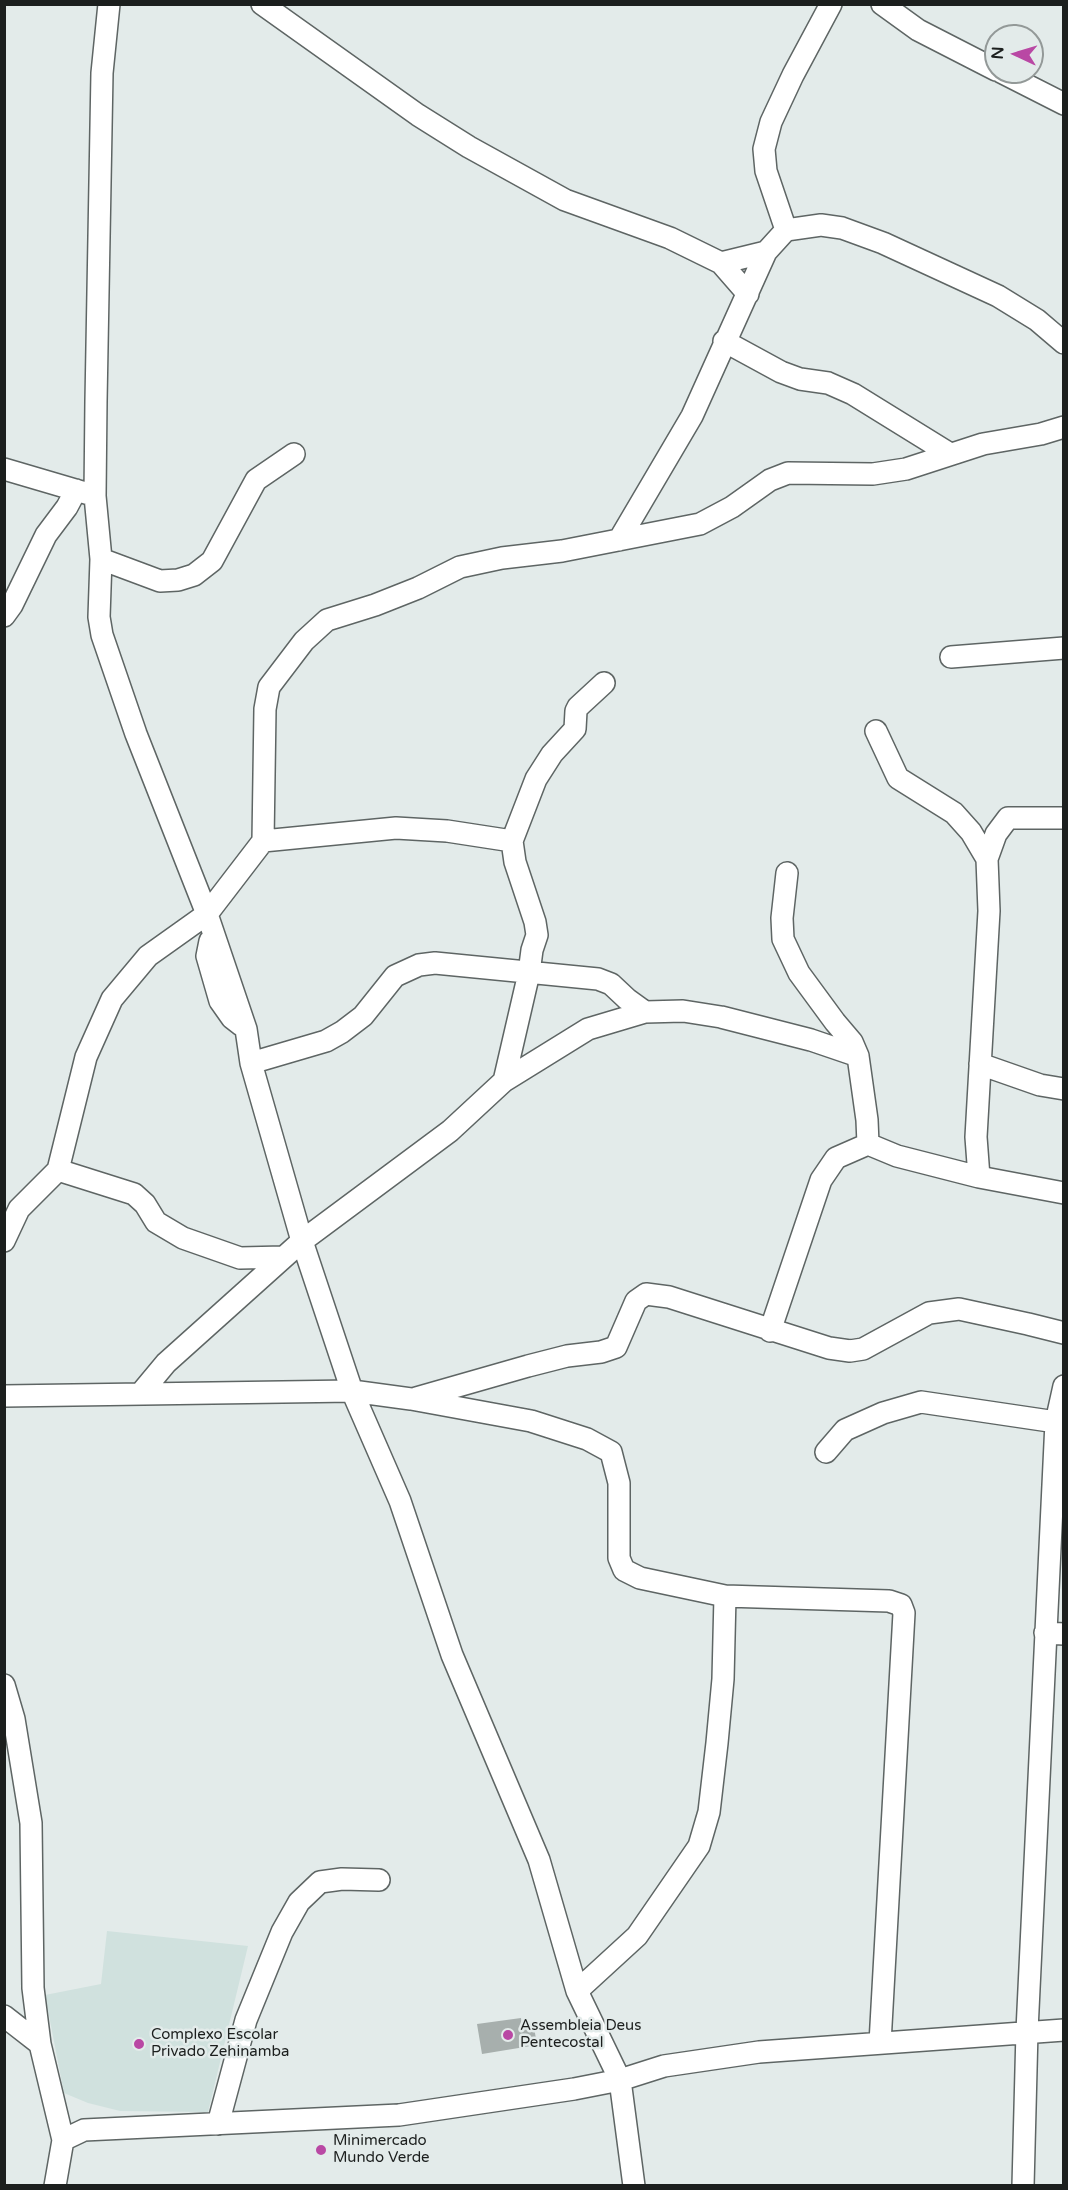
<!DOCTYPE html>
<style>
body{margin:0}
#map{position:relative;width:1068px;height:2190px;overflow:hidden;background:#e3ebea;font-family:"Varela Round",sans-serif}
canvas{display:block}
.frame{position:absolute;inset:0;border:6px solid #1c1f1e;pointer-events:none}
.north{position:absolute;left:984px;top:24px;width:60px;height:60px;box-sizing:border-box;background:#e3ebea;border:2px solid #939998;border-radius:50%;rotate:274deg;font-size:16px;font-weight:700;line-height:24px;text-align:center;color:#1c1f1e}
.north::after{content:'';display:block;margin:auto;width:21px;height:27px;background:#b948a4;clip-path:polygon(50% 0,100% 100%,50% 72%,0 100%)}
</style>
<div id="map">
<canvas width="1068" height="2190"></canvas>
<div class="frame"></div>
<div class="north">N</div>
</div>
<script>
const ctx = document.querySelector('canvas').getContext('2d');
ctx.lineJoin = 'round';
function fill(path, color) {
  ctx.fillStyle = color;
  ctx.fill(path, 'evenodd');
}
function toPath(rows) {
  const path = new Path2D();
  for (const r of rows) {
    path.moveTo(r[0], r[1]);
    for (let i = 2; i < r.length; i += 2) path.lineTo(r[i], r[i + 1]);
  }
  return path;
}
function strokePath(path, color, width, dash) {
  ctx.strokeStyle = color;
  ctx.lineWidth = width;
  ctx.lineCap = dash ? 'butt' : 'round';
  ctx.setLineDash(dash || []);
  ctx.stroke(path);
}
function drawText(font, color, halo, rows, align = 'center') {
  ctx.font = font + ' "Varela Round",sans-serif';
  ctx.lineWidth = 5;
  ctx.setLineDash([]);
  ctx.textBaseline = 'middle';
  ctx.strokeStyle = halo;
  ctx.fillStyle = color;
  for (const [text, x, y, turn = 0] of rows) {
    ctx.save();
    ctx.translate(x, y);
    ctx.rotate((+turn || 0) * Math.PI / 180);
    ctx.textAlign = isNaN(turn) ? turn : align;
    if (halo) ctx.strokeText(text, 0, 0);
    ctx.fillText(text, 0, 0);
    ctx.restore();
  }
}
fill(toPath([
 [107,1931,248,1946,208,2112,120,2111,88,2103,64,2093,45,1995,101,1984]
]), '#d0e1de');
fill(toPath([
 [521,2018,522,2029,534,2027,537,2045,482,2054,477,2024]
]), '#a7afad');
const minor = toPath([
 [109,4,102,73,96,401,95,496,101,559,99,617,102,635,136,734,207,914,246,1029,251,1063,302,1241,352,1391,400,1501,452,1655,539,1860,577,1991,620,2080,634,2186],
 [262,4,418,115,469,147,565,200,670,238,721,263,748,294],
 [882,4,918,30,996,70],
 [1001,72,1064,104],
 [786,230,766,171,764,149,771,122,793,75,831,4],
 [721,263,766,252],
 [724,341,781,372,800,379,828,383,853,394,950,454],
 [4,469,89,494],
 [619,540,692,416,766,252,786,230,821,225,842,228,883,243,998,296,1037,320,1064,343],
 [101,559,160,581,178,580,194,575,212,561,256,480,294,454],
 [4,616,12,605,46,535,67,507,76,490],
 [951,657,1064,648],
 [876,731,898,778,954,813,971,832,987,859],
 [263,841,396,828,447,831,512,841],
 [787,873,782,918,783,939,799,973,835,1022,852,1042,858,1056,867,1120,868,1144,897,1156,979,1177,1064,1193],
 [210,941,207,956,220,1001,232,1018,241,1025],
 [251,1063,326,1041,342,1032,363,1016,395,976,419,965,435,963,598,979,611,984,627,999,645,1012],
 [980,1064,1040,1085,1064,1089],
 [504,1081,529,973,532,950,537,935,535,922,515,862,512,841,536,779,552,754,575,729,576,711,578,707,604,683],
 [58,1170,134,1194,145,1204,156,1222,183,1238,240,1258,284,1257],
 [979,1177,976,1137,989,911,987,859,996,834,1008,818,1064,818],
 [4,1241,19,1209,58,1170,86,1057,112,999,148,956,207,914,263,841,265,709,269,687,304,641,327,620,375,605,418,588,460,567,502,558,562,551,700,524,732,507,770,480,788,473,873,474,906,469,983,444,1041,434,1064,427],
 [770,1331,821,1180,836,1158,868,1144],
 [141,1393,166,1363,302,1241,450,1131,504,1081,588,1029,645,1012,683,1011,721,1017,811,1040,858,1056],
 [4,1396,352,1391,411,1399,531,1421,587,1439,611,1452,619,1483,619,1558,624,1570,640,1578,725,1596,889,1601,901,1605,904,1613,880,2043],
 [416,1398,528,1366,567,1356,601,1352,616,1347,636,1301,646,1294,669,1297,829,1348,850,1351,863,1349,929,1313,959,1309,1028,1324,1064,1333],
 [826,1452,845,1430,883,1413,921,1402,1056,1422],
 [1045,1633,1064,1634],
 [4,1685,14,1719,31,1823,33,1988,40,2044,63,2140,55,2186],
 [577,1991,637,1936,699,1846,709,1812,717,1743,723,1679,725,1596],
 [4,2016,40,2044],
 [218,2124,246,2020,282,1932,299,1902,320,1882,342,1879,379,1880],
 [63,2140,84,2130,399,2115,574,2089,620,2080,664,2066,759,2052,1064,2030],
 [1023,2186,1027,2031,1056,1422,1064,1386]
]);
strokePath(minor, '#5e6564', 24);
strokePath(minor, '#fff', 21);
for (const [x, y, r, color] of [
 [508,2035,6,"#b948a4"],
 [139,2044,6,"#b948a4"],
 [321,2150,6,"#b948a4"]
]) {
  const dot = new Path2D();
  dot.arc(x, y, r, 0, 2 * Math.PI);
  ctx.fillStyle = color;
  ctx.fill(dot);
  strokePath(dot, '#e3ebea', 2);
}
drawText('15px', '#1c1f1e', '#e3ebea', [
 ["Assembleia Deus",520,2026],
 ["Pentecostal",520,2043],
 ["Complexo Escolar",151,2035],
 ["Privado Zehinamba",151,2052],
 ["Minimercado",333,2141],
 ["Mundo Verde",333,2158]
], 'left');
</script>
